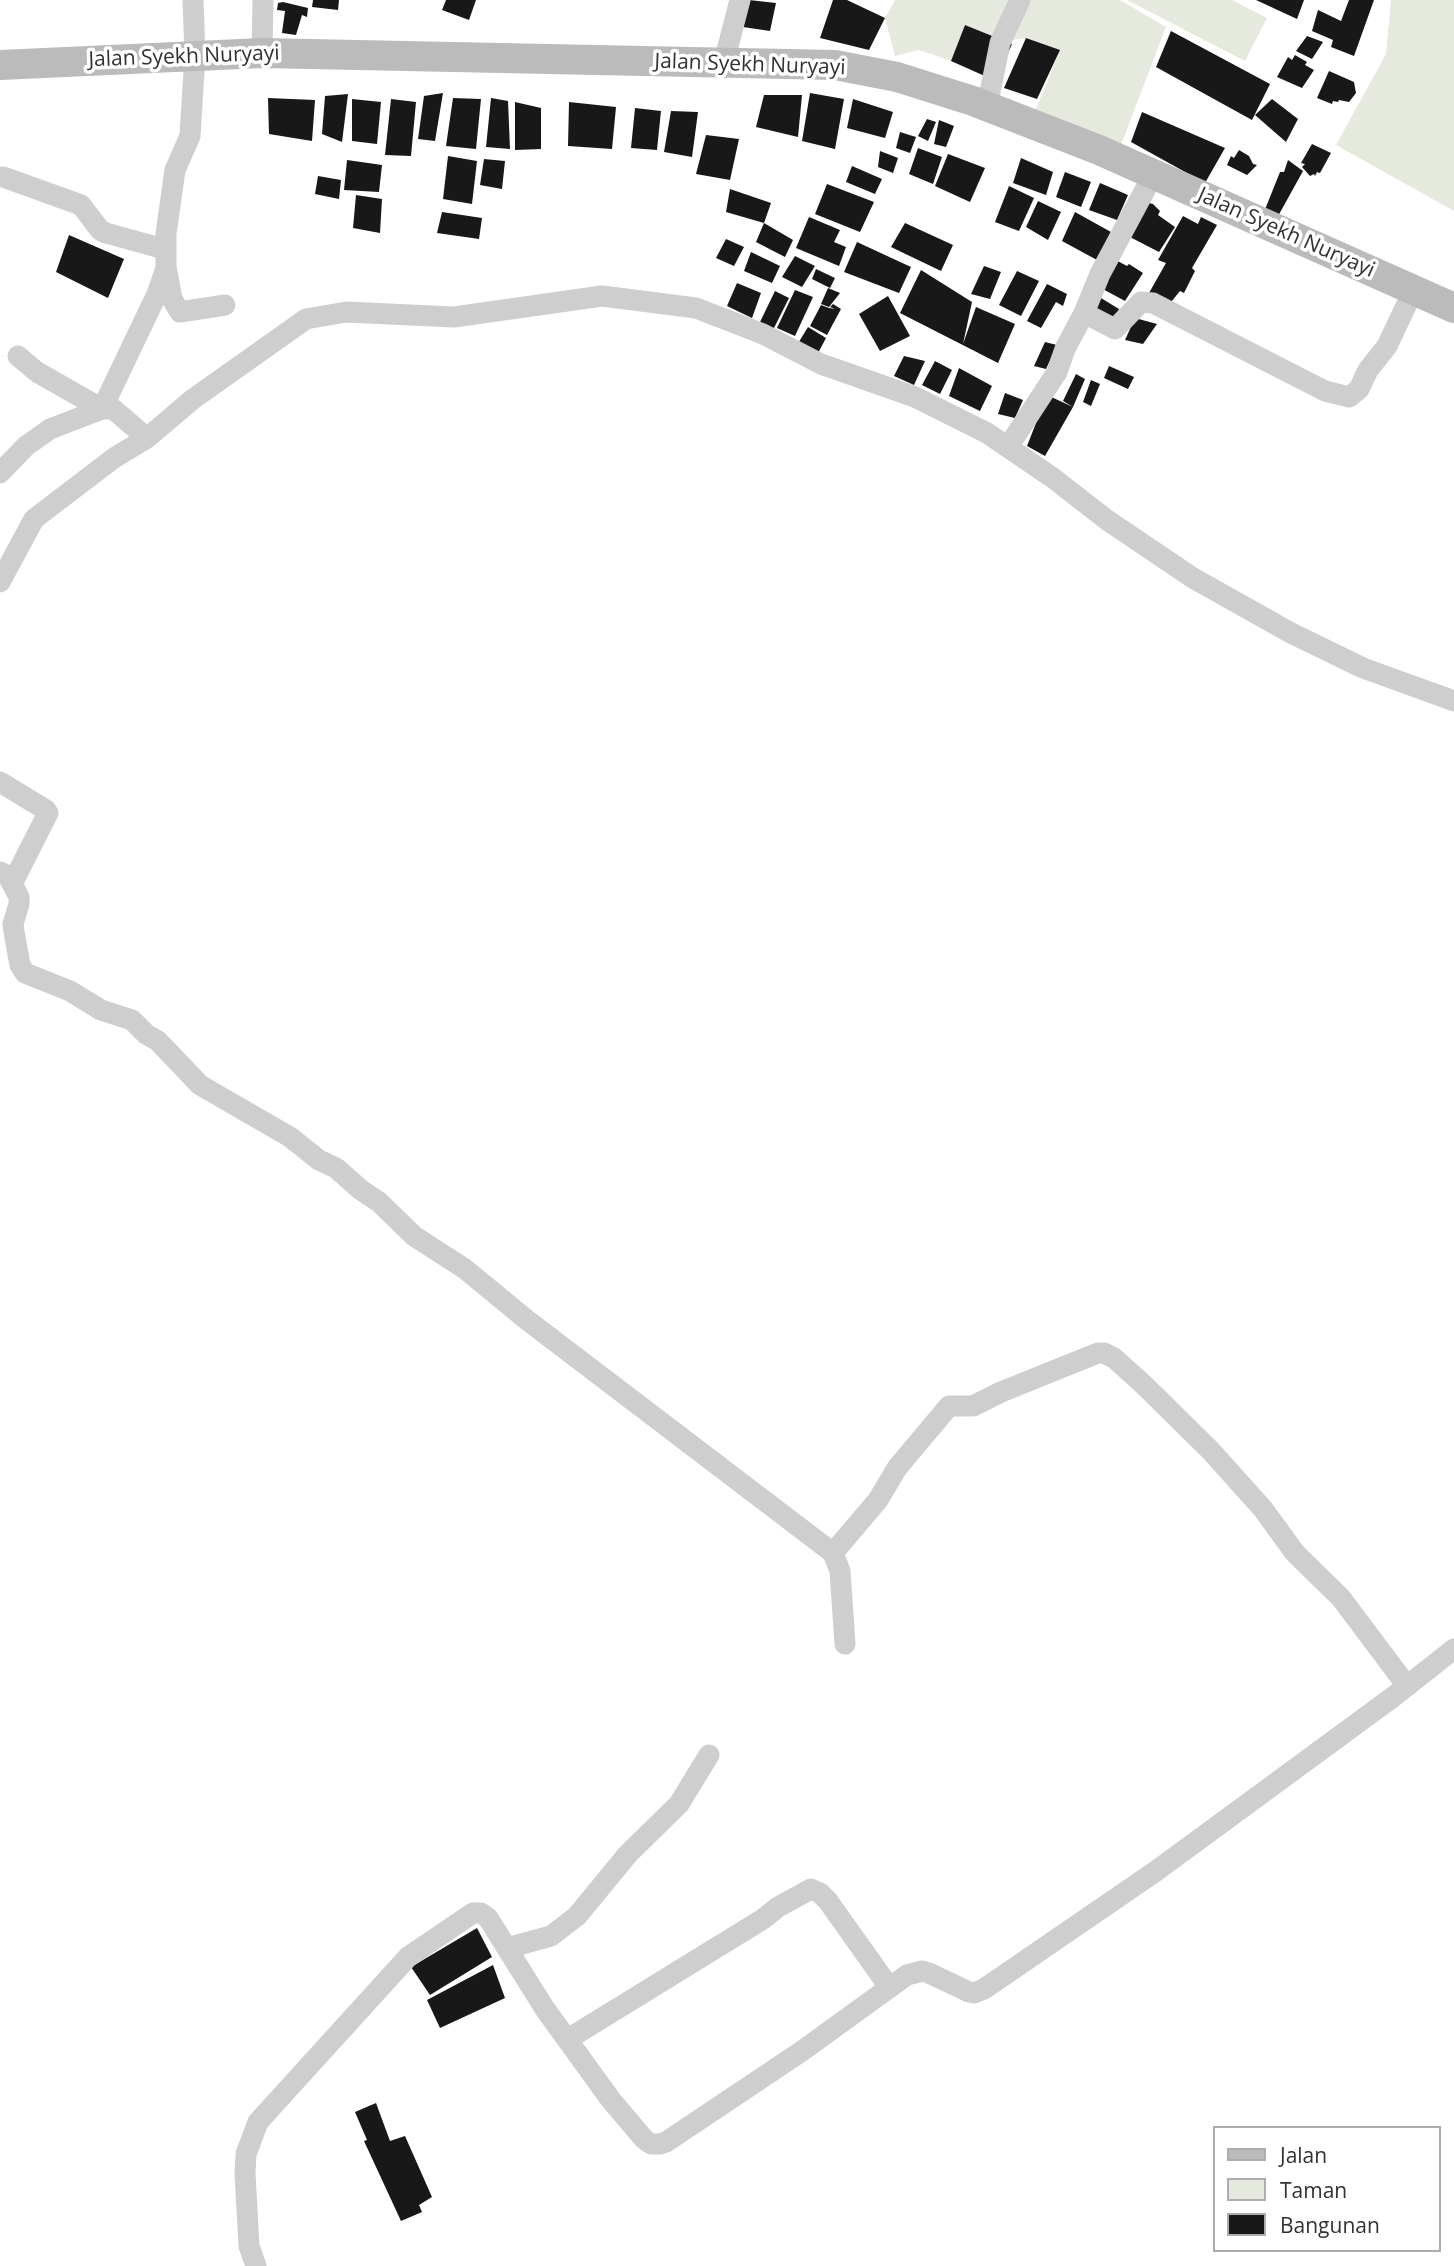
<!DOCTYPE html>
<style>
body{margin:0}
#map{position:relative;width:1454px;height:2266px;overflow:hidden;background:#fff;font-family:"Open Sans",sans-serif}
canvas{display:block}
.legend{position:absolute;left:1213px;top:2126px;width:228px;height:126px;box-sizing:border-box;background:#fff;border:2px solid #adadad;margin:0;padding:9px 12px;list-style:none;font-size:21px;color:#313131}
.legend li{display:flex;align-items:center;gap:14px;height:35px}
.legend b{width:35px;border:2px solid #adadad}
</style>
<div id="map">
<canvas width="1454" height="2266"></canvas>
<ul class="legend">
<li><b style="height:9px;background:#bbb"></b>Jalan</li>
<li><b style="height:19px;background:#e5e9de"></b>Taman</li>
<li><b style="height:19px;background:#181818"></b>Bangunan</li>
</ul>
</div>
<script>
const ctx = document.querySelector('canvas').getContext('2d');
ctx.lineJoin = 'round';
function fill(path, color) {
  ctx.fillStyle = color;
  ctx.fill(path, 'evenodd');
}
function toPath(rows) {
  const path = new Path2D();
  for (const r of rows) {
    path.moveTo(r[0], r[1]);
    for (let i = 2; i < r.length; i += 2) path.lineTo(r[i], r[i + 1]);
  }
  return path;
}
function strokePath(path, color, width, dash) {
  ctx.strokeStyle = color;
  ctx.lineWidth = width;
  ctx.lineCap = dash ? 'butt' : 'round';
  ctx.setLineDash(dash || []);
  ctx.stroke(path);
}
function drawText(font, color, halo, rows, align = 'center') {
  ctx.font = font + ' "Open Sans",sans-serif';
  ctx.lineWidth = 7;
  ctx.setLineDash([]);
  ctx.textBaseline = 'middle';
  ctx.strokeStyle = halo;
  ctx.fillStyle = color;
  for (const [text, x, y, turn = 0] of rows) {
    ctx.save();
    ctx.translate(x, y);
    ctx.rotate((+turn || 0) * Math.PI / 180);
    ctx.textAlign = isNaN(turn) ? turn : align;
    if (halo) ctx.strokeText(text, 0, 0);
    ctx.fillText(text, 0, 0);
    ctx.restore();
  }
}
fill(toPath([
 [895,0,1120,0,1166,27,1118,153,1033,116,1060,50,1026,38,1005,41,965,25,951,61,919,50,895,56,885,18],
 [1127,0,1232,0,1267,18,1245,61],
 [1391,0,1454,0,1454,211,1336,145,1386,54]
]), '#e5e9de');
fill(toPath([
 [313,0,339,0,338,10,312,7],
 [446,0,476,0,469,20,442,10],
 [749,0,776,3,770,31,743,27],
 [833,0,847,0,885,18,869,50,820,38],
 [1256,0,1304,0,1297,19],
 [1349,0,1374,0,1354,56,1331,47,1333,40,1312,31,1318,10,1341,21],
 [283,2,308,8,307,17,302,15,296,35,282,33,285,11,277,10,278,3],
 [965,25,1012,44,996,81,951,61],
 [1171,31,1270,84,1252,120,1156,67],
 [1307,36,1323,42,1312,59,1296,51],
 [1026,38,1060,50,1037,99,1004,88],
 [1295,55,1307,62,1305,65,1314,70,1302,88,1277,77,1288,57,1292,60],
 [1329,71,1354,82,1356,93,1349,102,1339,100,1338,102,1333,101,1332,104,1317,98],
 [443,93,435,141,418,139,424,96],
 [810,93,844,99,835,149,802,141],
 [348,94,342,142,322,134,325,96],
 [764,95,802,95,798,137,756,127],
 [268,98,315,100,312,141,269,134],
 [453,98,481,99,476,149,446,146],
 [491,98,508,101,510,149,486,147],
 [352,99,381,102,377,144,352,141],
 [391,99,416,102,411,156,385,155],
 [853,99,893,112,885,138,847,128],
 [1272,99,1298,119,1286,142,1255,115],
 [515,102,541,108,541,149,515,150],
 [569,102,616,107,612,149,568,146],
 [635,108,661,111,657,150,631,148],
 [671,111,698,112,692,157,664,152],
 [1142,112,1225,148,1205,183,1131,142],
 [927,119,936,122,928,141,918,136],
 [939,120,954,126,946,147,934,144],
 [900,132,916,137,910,153,896,148],
 [706,135,739,139,730,180,696,174],
 [1312,144,1331,153,1320,173,1317,172,1315,176,1314,174,1310,176,1302,167,1305,164,1301,163],
 [918,148,942,157,933,184,909,174],
 [1239,150,1249,156,1253,164,1257,165,1247,175,1227,165,1231,156,1234,158],
 [880,151,898,158,893,173,878,167],
 [948,154,985,168,970,202,935,186],
 [448,156,477,161,472,204,443,199],
 [1021,158,1053,172,1046,195,1013,183],
 [484,159,505,161,502,189,480,185],
 [347,160,382,165,379,192,344,190],
 [1288,160,1303,171,1277,218,1264,212,1280,172,1284,172],
 [852,166,882,179,875,194,846,182],
 [1065,172,1091,182,1081,207,1056,197],
 [318,176,341,180,339,199,315,194],
 [1100,183,1128,195,1117,220,1089,210],
 [827,184,874,202,860,232,815,214],
 [1009,186,1034,198,1019,231,995,222],
 [730,189,771,203,764,223,726,212],
 [356,195,382,199,380,233,353,228],
 [1038,201,1061,212,1048,240,1026,227],
 [1144,202,1153,204,1160,211,1158,215,1175,227,1159,252,1126,235],
 [442,212,482,218,479,239,437,233],
 [1075,212,1111,232,1097,260,1062,241],
 [1183,216,1198,224,1201,217,1217,225,1192,268,1195,271,1184,293,1180,291,1167,307,1149,293,1166,263,1158,260],
 [809,217,840,230,834,242,846,247,839,266,796,248],
 [764,223,793,240,785,257,756,242],
 [905,223,953,245,941,271,891,247],
 [69,235,124,259,108,298,56,272],
 [726,239,744,247,734,266,716,258],
 [857,242,911,267,899,293,844,272],
 [751,252,780,266,772,283,744,271],
 [795,256,815,266,802,287,782,277],
 [1112,258,1127,266,1129,264,1143,273,1125,301,1099,287],
 [984,266,1001,272,990,299,971,294],
 [816,269,835,278,830,288,812,279],
 [921,270,972,302,963,344,976,307,1015,324,998,363,900,313],
 [1017,271,1039,281,1021,316,999,305],
 [737,283,761,293,752,318,727,306],
 [1047,284,1067,294,1063,306,1056,302,1041,328,1027,321],
 [828,288,840,293,829,307,821,304],
 [795,290,813,297,795,336,777,328],
 [775,291,789,298,773,330,760,322],
 [1096,295,1119,309,1112,326,1094,313],
 [888,296,910,336,880,351,859,314],
 [833,304,841,309,827,335,810,326,821,305,829,308,826,312,829,308,835,309,830,307],
 [1135,318,1157,324,1143,344,1125,340],
 [808,327,826,338,817,355,797,345],
 [1045,342,1057,345,1046,369,1034,366],
 [904,356,925,361,914,385,894,376],
 [935,361,952,370,940,394,922,385],
 [1109,366,1134,377,1128,389,1104,378],
 [959,368,992,386,980,411,949,396],
 [1076,374,1085,379,1073,407,1045,456,1027,446,1047,395,1073,407,1063,401],
 [1091,380,1100,384,1091,406,1083,402],
 [1005,393,1023,400,1015,418,998,414],
 [477,1928,492,1957,430,1995,411,1967],
 [493,1965,505,1998,440,2028,427,2000],
 [376,2103,390,2141,405,2136,432,2197,419,2205,422,2212,401,2221,364,2141,367,2140,355,2112]
]), '#181818');
strokePath(toPath([
 [193,0,195,55,190,136,175,170,166,234,166,267,172,299,180,312,225,305],
 [262,53,263,0],
 [724,62,740,0],
 [987,107,1000,43,1020,0],
 [3,177,81,205,100,230,106,233,164,249],
 [1084,313,1115,329,1141,302,1153,303,1325,391,1349,397,1359,389,1368,370,1387,346,1414,289],
 [18,356,37,372,102,409,113,409,147,438],
 [1008,447,1057,372,1065,349,1084,313,1100,274,1153,175],
 [0,473,26,446,50,429,102,409,157,294,166,268],
 [0,582,34,519,114,458,147,438,193,399,306,319,346,312,454,317,602,296,696,308,763,334,821,364,915,397,987,433,1053,478,1107,520,1193,578,1291,633,1363,668,1454,701],
 [0,782,46,810,48,813,12,884],
 [0,872,8,876,19,897,19,904,13,924,14,932,20,965,25,973,70,991,101,1010,132,1020,146,1034,158,1041,200,1085,290,1137,319,1160,336,1168,361,1190,379,1202,414,1236,465,1269,527,1320,833,1553,840,1571,845,1644],
 [833,1553,878,1500,897,1468,949,1406,973,1406,1001,1392,1098,1353,1104,1353,1114,1358,1143,1384,1211,1451,1263,1509,1295,1553,1341,1598,1407,1686],
 [507,1948,551,1936,577,1916,628,1854,679,1804,709,1755],
 [568,2039,763,1919,778,1907,811,1889,820,1893,828,1901,889,1987],
 [256,2266,249,2246,245,2173,246,2154,258,2122,408,1957,473,1913,481,1913,488,1918,545,2009,611,2100,644,2139,651,2144,660,2144,666,2142,802,2051,907,1975,922,1971,929,1973,969,1992,974,1993,984,1989,1156,1871,1393,1697,1454,1649]
]), '#cecece', 21);
strokePath(toPath([
 [0,65,262,53,835,65,897,77,973,101,1099,150,1454,308]
]), '#bbb', 30);
drawText('21px', '#313131', '#fff', [
 ["Jalan Syekh Nuryayi",184,57,-2],
 ["Jalan Syekh Nuryayi",750,65,2],
 ["Jalan Syekh Nuryayi",1286,233,24]
]);
</script>
